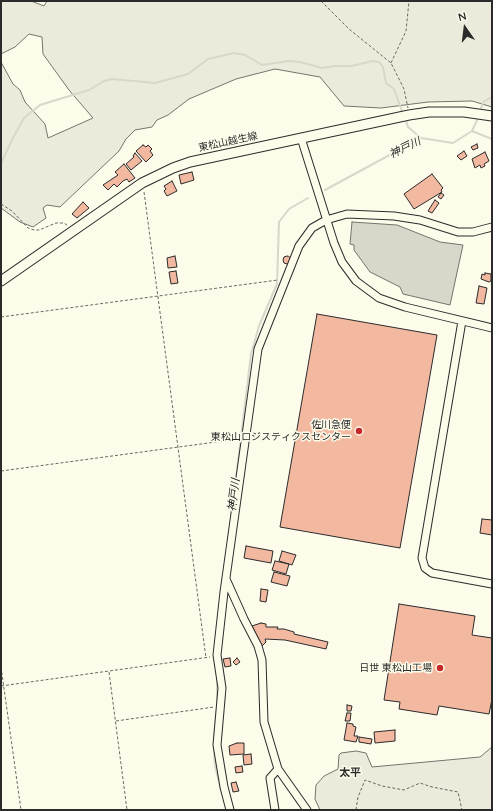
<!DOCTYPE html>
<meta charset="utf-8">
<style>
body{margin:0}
#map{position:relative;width:493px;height:811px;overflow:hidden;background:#fdfbea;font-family:Quicksand,sans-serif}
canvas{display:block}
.frame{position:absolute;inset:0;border:2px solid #2b2b2b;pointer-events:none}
.north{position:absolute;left:445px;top:8px;width:40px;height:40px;-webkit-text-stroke:3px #fdfbea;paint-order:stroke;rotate:346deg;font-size:11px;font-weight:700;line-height:16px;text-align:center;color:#2b2b2b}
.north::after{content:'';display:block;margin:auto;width:14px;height:18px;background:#2b2b2b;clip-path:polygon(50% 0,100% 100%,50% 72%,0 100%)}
</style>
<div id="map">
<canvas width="493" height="811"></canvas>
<div class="frame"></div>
<div class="north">N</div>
</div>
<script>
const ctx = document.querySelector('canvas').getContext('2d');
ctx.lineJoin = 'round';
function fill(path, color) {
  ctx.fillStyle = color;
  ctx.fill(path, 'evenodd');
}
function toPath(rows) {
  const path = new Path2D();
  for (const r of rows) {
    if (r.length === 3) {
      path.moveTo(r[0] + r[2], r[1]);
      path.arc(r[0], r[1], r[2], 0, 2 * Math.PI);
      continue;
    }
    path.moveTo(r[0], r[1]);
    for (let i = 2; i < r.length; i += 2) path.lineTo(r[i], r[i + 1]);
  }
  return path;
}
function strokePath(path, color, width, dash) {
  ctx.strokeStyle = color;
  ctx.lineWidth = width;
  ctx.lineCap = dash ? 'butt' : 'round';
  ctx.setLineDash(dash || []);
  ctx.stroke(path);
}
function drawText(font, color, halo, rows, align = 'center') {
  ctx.font = font + ' Quicksand,"Noto Sans JP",sans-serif';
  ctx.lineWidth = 3;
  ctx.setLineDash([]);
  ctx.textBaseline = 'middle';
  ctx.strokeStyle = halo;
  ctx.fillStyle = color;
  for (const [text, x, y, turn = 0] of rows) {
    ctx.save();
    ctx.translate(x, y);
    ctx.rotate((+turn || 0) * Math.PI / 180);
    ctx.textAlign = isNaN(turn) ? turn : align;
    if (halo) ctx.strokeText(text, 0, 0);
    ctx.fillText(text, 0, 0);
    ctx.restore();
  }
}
const green = toPath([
 [1,1,31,1,44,6,47,1,492,1,492,107,472,101,428,102,381,108,344,106,320,77,275,69,236,79,189,99,168,115,157,120,152,127,135,130,126,139,119,151,60,207,47,205,43,208,46,218,33,227,20,222,1,208,1,62,13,84,20,90,25,102,45,124,48,138,93,118,69,90,43,54,42,37,29,34,15,47,1,54,1,1],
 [492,747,492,810,320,810,315,799,316,785,324,776,338,769,339,755,341,753,356,751,366,753,372,767,480,757,492,747]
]);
fill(green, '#ecebdb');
strokePath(green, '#74746e', 1);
const water = toPath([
 [352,222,397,225,440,242,463,245,450,305,403,294,400,287,370,272,354,250,354,245,350,244,352,222]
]);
fill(water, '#d8d7c9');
strokePath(water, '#74746e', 1);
strokePath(toPath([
 [480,112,483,102,492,97],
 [405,118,408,127,421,138],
 [472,131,492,139],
 [1,163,14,136,24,118,40,105,89,90,104,81,112,79,155,83,188,74,208,59,234,53,245,55,262,65,289,61,300,62,322,68,335,66,352,66,372,61,379,62,383,67,386,83,394,89,403,114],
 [325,190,421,138,453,143,472,131,479,116],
 [230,528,251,354,259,326,277,284,279,222,289,209,308,198],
 [217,679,217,703],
 [214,736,217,707],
 [214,749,215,766,221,790]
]), '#d8d7c9', 2);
const building = toPath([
 [477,144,478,148,473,150,471,147,477,144],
 [143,145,146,147,148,145,152,149,150,151,153,155,146,162,136,151,143,145],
 [464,151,467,156,461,160,457,156,464,151],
 [485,152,489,161,484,164,485,166,481,168,480,165,475,168,472,159,485,152],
 [135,153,142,161,131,170,126,164,134,157,133,156,135,153],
 [124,164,135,178,129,182,127,179,123,181,117,187,114,184,108,190,103,185,118,175,115,172,124,164],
 [192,172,194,180,181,184,179,175,192,172],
 [432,174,443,188,441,190,442,192,414,209,404,194,432,174],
 [172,181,177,191,167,196,164,191,166,189,164,186,172,181],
 [441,193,444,195,441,199,438,197,441,193],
 [435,200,439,203,432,213,428,211,435,200],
 [83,202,89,208,77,218,72,214,83,202],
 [287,260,4],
 [175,256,177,267,168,268,167,258,175,256],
 [176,271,178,283,171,284,169,272,176,271],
 [485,273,491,274,491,281,489,282,481,279,482,274,485,275,485,273],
 [479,286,487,288,484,304,476,303,479,286],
 [317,314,437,335,400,548,280,527,317,314],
 [482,519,492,520,492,535,480,533,482,519],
 [246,546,273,551,271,563,244,558,246,546],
 [282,551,296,555,292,565,279,561,282,551],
 [275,561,289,564,286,574,272,570,275,561],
 [274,572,290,576,287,586,271,582,274,572],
 [261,589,268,590,266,602,260,601,261,589],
 [399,604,475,616,472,635,492,638,492,699,489,714,439,706,437,715,399,709,400,702,384,700,399,604],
 [261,623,266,624,266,627,278,627,277,629,284,629,294,632,294,634,328,642,326,649,285,640,265,639,266,642,262,646,252,626,261,623],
 [230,658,231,666,225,667,223,659,230,658],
 [237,658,240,662,236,665,233,662,237,658],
 [347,705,352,706,351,711,347,711,347,705],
 [347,713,351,713,350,721,345,721,347,713],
 [347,723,353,724,353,726,356,727,354,736,358,736,356,742,344,740,347,723],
 [395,730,395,741,375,743,374,732,395,730],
 [359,737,372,739,371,744,359,742,359,737],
 [237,743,244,743,244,754,230,755,229,746,237,743],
 [251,754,252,764,244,765,243,755,251,754],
 [242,766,243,772,236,773,235,767,242,766],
 [236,782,239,791,233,792,231,783,236,782]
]);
fill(building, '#f2b8a0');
strokePath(building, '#2b2b2b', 1);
const minor = toPath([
 [301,138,334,243,342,262,356,281,379,298,405,307,492,328],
 [462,321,422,558,425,568,432,573,492,584],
 [226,579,244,619,258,646,262,660,264,722,278,769,307,810],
 [230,810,224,787,217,745,222,688,217,655,224,592,258,349,299,246,312,228,326,220,347,214,394,216,420,220,458,232,473,232,492,227],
 [275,810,270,778,278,769]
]);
const major = toPath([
 [1,281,142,183,173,168,190,162,409,115,429,112,464,112,492,116]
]);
strokePath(minor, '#2b2b2b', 9);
strokePath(major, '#2b2b2b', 11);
strokePath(toPath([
 [321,1,349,29,391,63,404,89,408,108],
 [391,63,406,31,409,1],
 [144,192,206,658],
 [1,204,12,211,28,228,34,230,39,230,56,223,64,223,67,225],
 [1,317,278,280],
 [1,471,238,439],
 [1,667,21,810],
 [109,672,127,810],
 [1,686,210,657],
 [116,721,214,707],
 [356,810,358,797,365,780,382,786,404,790,420,783,432,787,458,792,462,810]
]), '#6a6964', 1, [3, 2]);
strokePath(minor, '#fdfbea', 7);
strokePath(major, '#fdfbea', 9);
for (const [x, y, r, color] of [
 [359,431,4,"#c62828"],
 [440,668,4,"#c62828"]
]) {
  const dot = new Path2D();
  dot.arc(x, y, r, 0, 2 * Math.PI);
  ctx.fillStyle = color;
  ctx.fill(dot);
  strokePath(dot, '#fdfbea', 1.5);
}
drawText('10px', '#2b2b2b', '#fdfbea', [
 ["東松山越生線",228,142,-12]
]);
drawText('10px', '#2b2b2b', '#fdfbea', [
 ["佐川急便",351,425],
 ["東松山ロジスティクスセンター",351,437],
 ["日世 東松山工場",432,668]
], 'right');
drawText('italic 11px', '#2b2b2b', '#fdfbea', [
 ["神戸川",405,148,-26],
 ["神戸川",234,495,-83]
]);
drawText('bold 11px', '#2b2b2b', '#fdfbea', [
 ["太平",350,773]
]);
</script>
